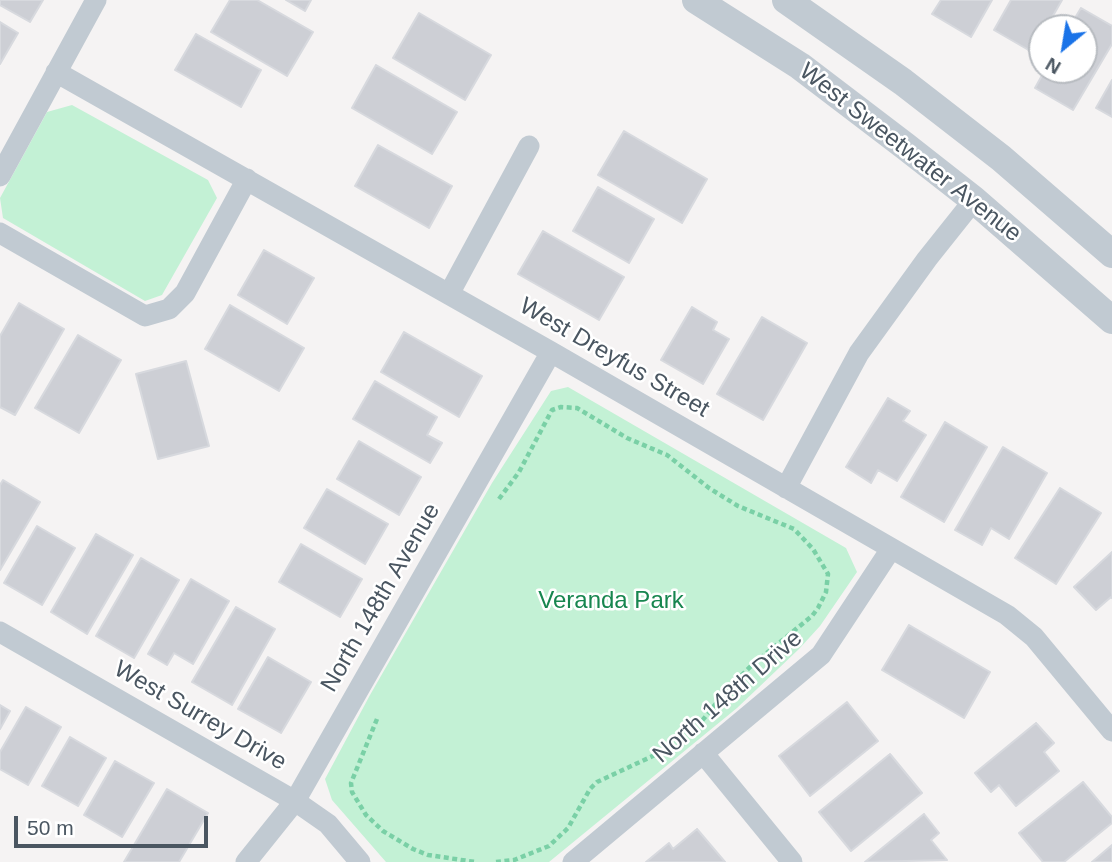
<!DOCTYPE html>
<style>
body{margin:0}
#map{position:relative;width:1112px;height:862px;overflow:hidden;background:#f5f3f3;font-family:Helvetica,sans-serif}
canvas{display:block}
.north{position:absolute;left:1028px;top:14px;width:70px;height:70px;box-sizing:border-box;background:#fff;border:2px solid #b7bbc0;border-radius:50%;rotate:210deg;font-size:19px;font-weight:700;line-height:28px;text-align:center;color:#4a5661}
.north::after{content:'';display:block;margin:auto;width:24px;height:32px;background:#1a73e8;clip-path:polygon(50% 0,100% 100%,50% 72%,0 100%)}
.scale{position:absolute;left:14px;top:816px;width:194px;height:32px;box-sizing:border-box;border:4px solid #4a5661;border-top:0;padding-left:9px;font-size:21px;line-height:24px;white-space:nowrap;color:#4a5661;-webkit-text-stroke:5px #fff;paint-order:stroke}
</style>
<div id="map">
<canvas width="1112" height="862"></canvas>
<div class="north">N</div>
<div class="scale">50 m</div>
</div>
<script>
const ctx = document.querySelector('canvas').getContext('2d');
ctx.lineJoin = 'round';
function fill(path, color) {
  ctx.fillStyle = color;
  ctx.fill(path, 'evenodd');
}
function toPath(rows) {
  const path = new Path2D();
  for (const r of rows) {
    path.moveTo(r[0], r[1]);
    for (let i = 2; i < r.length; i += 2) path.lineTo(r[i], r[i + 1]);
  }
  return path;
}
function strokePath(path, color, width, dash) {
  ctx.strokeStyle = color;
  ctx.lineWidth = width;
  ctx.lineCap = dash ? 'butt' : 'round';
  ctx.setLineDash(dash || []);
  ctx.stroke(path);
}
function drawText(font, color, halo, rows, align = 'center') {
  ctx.font = font + ' Helvetica,sans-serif';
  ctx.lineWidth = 5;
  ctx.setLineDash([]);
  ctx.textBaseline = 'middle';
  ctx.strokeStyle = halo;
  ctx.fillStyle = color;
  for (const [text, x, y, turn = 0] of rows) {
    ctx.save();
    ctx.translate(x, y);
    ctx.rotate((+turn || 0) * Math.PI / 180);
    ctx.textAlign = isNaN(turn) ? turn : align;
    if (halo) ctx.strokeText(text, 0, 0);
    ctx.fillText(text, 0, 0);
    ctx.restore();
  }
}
fill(toPath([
 [72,105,208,180,217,198,162,295,145,301,3,218,0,198,47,112],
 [568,387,846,548,857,572,820,626,799,649,737,708,549,862,386,862,332,800,325,779,370,695,492,483,551,391]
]), '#c3f1d5');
const building = toPath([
 [0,0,43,0,30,22,0,5,0,0],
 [230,0,257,0,313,32,287,76,211,32,230,0],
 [286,0,311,0,305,11,286,0],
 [941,0,992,0,971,37,932,14,941,0],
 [1011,0,1062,0,1046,28,1042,28,1042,35,1032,52,994,30,1011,0],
 [1081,8,1112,26,1112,44,1073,110,1035,88,1045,70,1084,70,1084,28,1069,28,1081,8],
 [419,13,491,55,465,100,393,58,419,13],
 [0,22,18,33,0,64,0,22],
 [196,34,261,70,241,107,175,70,196,34],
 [376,65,457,112,432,154,352,108,376,65],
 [1112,80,1112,117,1096,108,1112,80],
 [624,131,707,179,682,223,598,175,624,131],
 [378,145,452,186,429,228,355,186,378,145],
 [598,187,654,219,629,263,573,231,598,187],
 [543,231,624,277,599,320,518,274,543,231],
 [264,250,314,278,287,324,238,295,264,250],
 [19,303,64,329,15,415,0,407,0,336,19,303],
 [230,305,304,348,279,391,205,349,230,305],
 [692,307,717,322,713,330,729,339,703,384,661,360,692,307],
 [762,317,807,343,763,420,717,394,762,317],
 [404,332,482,376,459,417,381,372,404,332],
 [78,335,121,360,79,433,35,408,78,335],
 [186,361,209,446,158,459,136,374,186,361],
 [375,381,437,417,427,435,442,443,430,463,353,419,375,381],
 [888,398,910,411,903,421,926,435,897,481,878,470,871,483,846,467,888,398],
 [945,422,987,447,944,522,901,497,945,422],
 [359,441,421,477,399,515,337,479,359,441],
 [1003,447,1047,473,1009,539,991,528,982,545,955,530,1003,447],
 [3,480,40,502,0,570,0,485,3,480],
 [1060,488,1101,513,1056,584,1015,558,1060,488],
 [327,489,388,524,365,564,304,528,327,489],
 [37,526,75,548,42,605,4,583,37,526],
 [96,534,133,555,87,634,51,612,96,534],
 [301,544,362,579,340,617,279,582,301,544],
 [1112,552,1112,598,1111,597,1096,610,1074,587,1112,552],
 [141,558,179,580,134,658,96,636,141,558],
 [191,579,229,601,193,664,174,653,167,665,148,654,191,579],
 [236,607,275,629,232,705,192,682,236,607],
 [909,625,990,672,964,718,882,670,909,625],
 [268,657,311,682,281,733,238,709,268,657],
 [847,702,878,741,810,796,779,756,847,702],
 [0,705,10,711,0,729,0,705],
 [26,707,61,727,28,785,0,769,0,752,26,707],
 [1036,723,1054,743,1044,752,1059,771,1016,806,999,785,991,792,975,773,1036,723],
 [70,737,106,758,78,806,42,786,70,737],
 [890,754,922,793,851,851,819,812,890,754],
 [115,761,154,783,122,837,84,815,115,761],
 [1083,782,1112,817,1112,823,1064,862,1043,862,1019,833,1083,782],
 [167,789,208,813,179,862,124,862,167,789],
 [924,814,939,833,931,840,947,860,865,862,924,814],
 [697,829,725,862,646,862,669,843,673,849,697,829],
 [1112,845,1112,862,1092,862,1112,845]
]);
fill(building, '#cdcfd5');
strokePath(building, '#d7d9de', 2);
strokePath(toPath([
 [499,499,519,472,552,410,561,407,577,408,627,438,667,455,709,488,738,506,794,529,813,549,828,574,826,592,818,608,812,616,752,665,727,690,701,722],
 [377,719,351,783,352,792,366,815,383,831,413,849,428,855,475,862],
 [496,862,514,860,549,846,568,828,590,789,597,782,670,748]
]), '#7ad0a6', 4.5, [5, 3.5]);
strokePath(toPath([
 [56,72,551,352,1007,615,1034,637,1112,731],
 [0,176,96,0],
 [0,233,145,316,169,309,185,293,247,179],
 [449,294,529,146],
 [786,488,859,353,927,259,974,200],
 [0,632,295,801,328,824,360,862],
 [703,753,792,862],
 [246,862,295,801,551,352],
 [573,862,821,655,891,549]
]), '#c1cad2', 21);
strokePath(toPath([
 [696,0,800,66,905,146,974,200,1112,320],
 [786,0,903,82,1001,158,1112,254]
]), '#c1cad2', 28);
drawText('24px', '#4a5661', '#fff', [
 ["West Sweetwater Avenue",910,153,38],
 ["West Dreyfus Street",614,358,30],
 ["North 148th Avenue",381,598,-60],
 ["North 148th Drive",728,697,-41],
 ["West Surrey Drive",200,716,30]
]);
drawText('24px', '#17864f', '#fff', [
 ["Veranda Park",611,601]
]);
</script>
